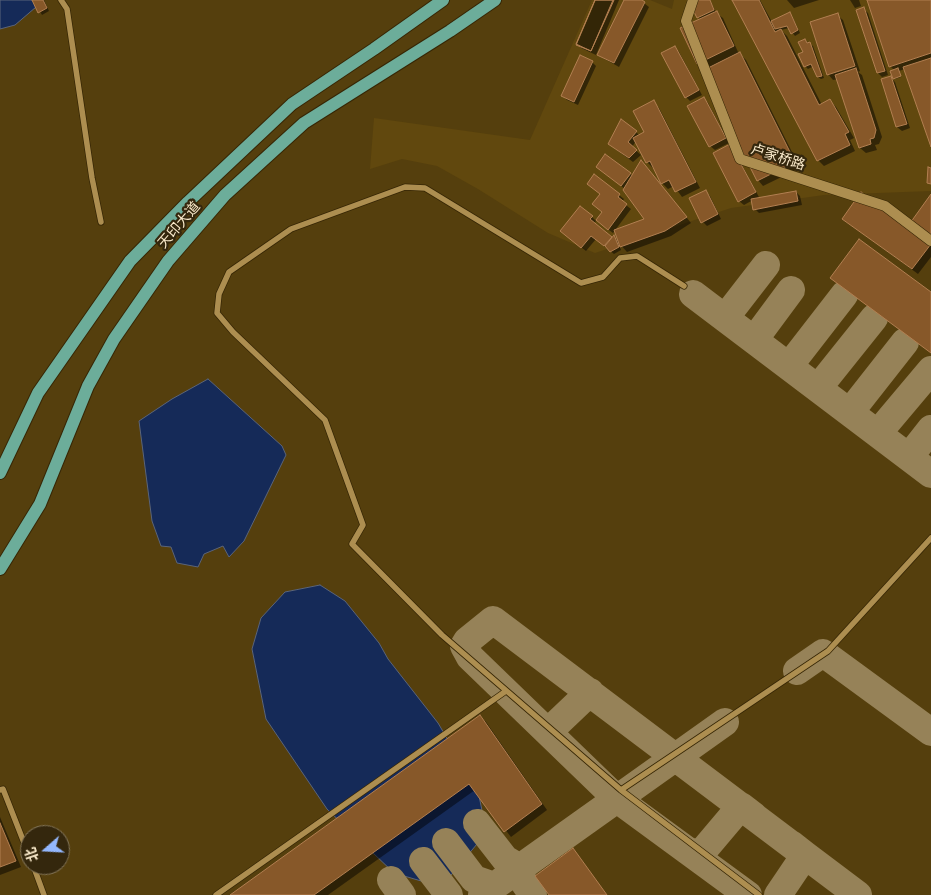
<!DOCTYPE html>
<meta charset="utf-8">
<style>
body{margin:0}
#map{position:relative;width:931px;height:895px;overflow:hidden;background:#553f0d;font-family:"Asap Condensed","Noto Sans SC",sans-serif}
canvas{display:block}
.north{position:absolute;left:20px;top:825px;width:50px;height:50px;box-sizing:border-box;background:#34270d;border:1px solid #837559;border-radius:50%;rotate:251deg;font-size:14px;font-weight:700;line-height:20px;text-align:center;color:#faeacb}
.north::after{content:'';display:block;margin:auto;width:18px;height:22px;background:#93b7fd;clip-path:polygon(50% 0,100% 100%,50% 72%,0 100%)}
</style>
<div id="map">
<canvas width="931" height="895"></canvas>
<div class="north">北</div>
</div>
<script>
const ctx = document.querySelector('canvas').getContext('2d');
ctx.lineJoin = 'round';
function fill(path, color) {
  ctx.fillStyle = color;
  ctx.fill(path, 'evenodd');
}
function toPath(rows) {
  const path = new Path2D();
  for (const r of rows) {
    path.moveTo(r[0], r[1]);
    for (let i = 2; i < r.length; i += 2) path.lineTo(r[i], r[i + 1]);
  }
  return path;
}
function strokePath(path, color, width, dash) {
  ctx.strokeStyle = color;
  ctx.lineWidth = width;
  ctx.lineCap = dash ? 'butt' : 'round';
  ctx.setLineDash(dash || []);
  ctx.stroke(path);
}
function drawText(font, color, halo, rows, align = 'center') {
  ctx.font = font + ' "Asap Condensed","Noto Sans SC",sans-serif';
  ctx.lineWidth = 4.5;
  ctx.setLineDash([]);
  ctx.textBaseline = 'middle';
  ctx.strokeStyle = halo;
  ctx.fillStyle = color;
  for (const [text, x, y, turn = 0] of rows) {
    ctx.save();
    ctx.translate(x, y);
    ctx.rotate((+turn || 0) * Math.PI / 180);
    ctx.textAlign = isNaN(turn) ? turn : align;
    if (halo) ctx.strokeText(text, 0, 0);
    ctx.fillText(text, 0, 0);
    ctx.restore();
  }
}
fill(toPath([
 [592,0,650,0,672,9,674,0,931,0,931,191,824,195,731,208,595,253,548,233,478,189,437,166,402,159,370,169,374,118,530,140]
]), '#61480e');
const water = toPath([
 [0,0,33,0,36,7,15,25,0,29,0,0],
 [208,379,282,446,286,455,244,541,229,557,223,546,204,554,198,567,177,563,171,547,161,546,152,521,139,421,172,399,208,379],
 [320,585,345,601,379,643,388,659,438,723,478,791,485,825,477,844,451,875,428,883,394,873,327,809,266,719,252,649,261,618,285,592,320,585]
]);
fill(water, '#152a58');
strokePath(water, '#5a647a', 1);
fill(toPath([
 [34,0,44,0,49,11,42,15],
 [596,0,619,0,596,55,581,48,577,44],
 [626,0,640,0,649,7,619,67,603,58,598,54],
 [710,0,716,13,723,18,738,52,746,60,800,168,763,186,758,180,703,72,701,20,698,17],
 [733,0,760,0,772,22,789,14,792,16,800,33,795,36,789,28,781,30,787,36,822,105,830,101,836,107,854,138,850,140,855,151,824,166,818,160],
 [787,0,819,0,794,8],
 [850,0,859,0,861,6,855,8],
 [869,0,931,0,931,143,905,69,899,71,901,77,895,79,892,72,895,71,890,66],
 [863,9,868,13,888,75,882,77,878,73],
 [837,15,843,20,860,71,858,72,862,75,882,137,879,144,875,145,877,150,866,153,860,148,838,79,833,80,828,74],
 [805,40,813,46,824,78,821,79,818,77,814,66,808,69,805,66],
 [675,47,679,52,702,95,690,101,686,97],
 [592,62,596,66,578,105,567,100,563,96],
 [890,77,895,82,910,128,902,131,897,127],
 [703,98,708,103,729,143,715,150,710,146],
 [653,102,659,108,700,188,682,197,674,186,668,189,662,183,654,167,653,168,647,162,636,141,632,147,641,155,633,162,614,148,636,132,640,136,645,133],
 [734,150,760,199,796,192,800,196,802,205,759,213,755,209,753,200,744,205,739,201],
 [606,155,633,176,647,168,691,223,671,236,627,252,618,242,621,250,614,254,596,239,586,251,566,235,592,217,596,221,594,223,612,239,614,237,620,243,646,220,625,189,602,171],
 [594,176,619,195,624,199,622,202,631,209,613,233,601,224,603,212,601,194],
 [706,192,710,196,721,219,707,226,703,222],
 [931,196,931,257,918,274,844,219,908,228],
 [480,717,486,722,547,810,511,837,475,790,328,895,232,895],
 [0,817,21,867,0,875]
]), '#0007');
strokePath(toPath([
 [693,294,931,474],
 [725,318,766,265],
 [754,340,791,290],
 [789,366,844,295],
 [818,388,874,318],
 [850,412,905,342],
 [878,433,931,370],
 [909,457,931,429],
 [797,671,823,653,931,732],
 [548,732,590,692],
 [477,823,505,859,520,868,521,878,533,895],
 [446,842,474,879,494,886,492,895],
 [691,853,703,851,741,806,754,816],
 [423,861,449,895],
 [391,880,402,895],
 [482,895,725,722],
 [748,895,617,799,470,657,464,646,467,641,493,620,858,895],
 [778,895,805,855,791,844]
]), '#968258', 28);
const building = toPath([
 [32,0,43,0,47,8,38,13,32,0],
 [595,0,613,0,591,51,576,44,595,0],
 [595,0,614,0,591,51,576,45,595,0],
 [624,0,642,0,645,2,614,63,597,55,624,0],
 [695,0,710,0,714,10,697,18,690,4,695,0],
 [732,0,759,0,775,32,781,29,819,105,830,99,849,132,845,134,850,145,817,161,732,0],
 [867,0,931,0,931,53,889,67,867,0],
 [864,7,885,71,877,73,856,10,864,7],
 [717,11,734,46,697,64,680,28,717,11],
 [790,12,798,30,791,34,787,26,775,29,771,21,790,12],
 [838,13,855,66,827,75,810,22,838,13],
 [805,39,807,43,810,42,822,76,817,77,811,64,804,67,798,54,803,52,798,42,805,39],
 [675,46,699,90,685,98,661,53,675,46],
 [740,52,795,162,757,181,702,71,740,52],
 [580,55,593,61,574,102,561,96,580,55],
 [931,58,931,147,903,67,931,58],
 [856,68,876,130,874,138,870,139,871,144,859,148,835,75,856,68],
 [898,68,901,76,893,79,890,71,898,68],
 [891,76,907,124,896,127,881,79,891,76],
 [704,97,726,138,709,147,687,106,704,97],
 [654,100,696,182,675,192,669,180,661,184,650,161,646,163,633,138,644,132,633,111,654,100],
 [621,119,637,131,628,142,637,150,629,158,608,144,621,119],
 [730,144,756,192,738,202,713,153,730,144],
 [605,154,631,173,621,186,596,167,605,154],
 [641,160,687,217,665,231,620,247,614,230,644,219,623,190,641,160],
 [928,167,931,168,931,184,927,183,928,167],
 [594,174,620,194,618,197,627,204,608,230,596,220,602,212,592,204,600,194,587,184,594,174],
 [706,190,718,214,701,223,689,198,706,190],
 [796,191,798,201,753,210,751,199,796,191],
 [861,192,908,226,931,194,931,244,912,269,842,219,861,192],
 [580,206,593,216,590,219,612,237,604,246,591,236,581,248,560,231,580,206],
 [614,235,619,247,610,252,605,246,614,235],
 [859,239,931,292,931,353,830,278,859,239],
 [480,715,542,804,504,832,469,784,314,895,230,895,480,715],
 [0,823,16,861,0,867,0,823],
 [573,848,607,895,549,895,535,876,573,848]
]);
fill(building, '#875829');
strokePath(building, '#b27f51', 1);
const lane = toPath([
 [61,0,67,9,92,178,101,222],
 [684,286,637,256,620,258,603,277,581,283,425,188,405,187,291,229,229,272,219,294,217,313,233,332,325,420,363,525,352,544,442,635,621,790,828,651,931,538],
 [0,790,3,789,30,858],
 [621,790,759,895],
 [33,865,44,895],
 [216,895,506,691]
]);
const street = toPath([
 [693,0,686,21,740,159,885,206,931,241]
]);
const primary = toPath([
 [0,473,38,393,130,261,188,202,292,104,374,49,443,0],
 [0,569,40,504,88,386,114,339,168,261,225,195,304,123,450,31,495,0]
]);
strokePath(lane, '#362605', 7);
strokePath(street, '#362605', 11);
strokePath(primary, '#362605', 14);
strokePath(lane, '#ad8e50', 5.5);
strokePath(street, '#ad8e50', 10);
strokePath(primary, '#6cad9a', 12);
drawText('14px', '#faeacb', '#34270d', [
 ["卢家桥路",778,157,18],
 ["天印大道",179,225,-49]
]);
</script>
